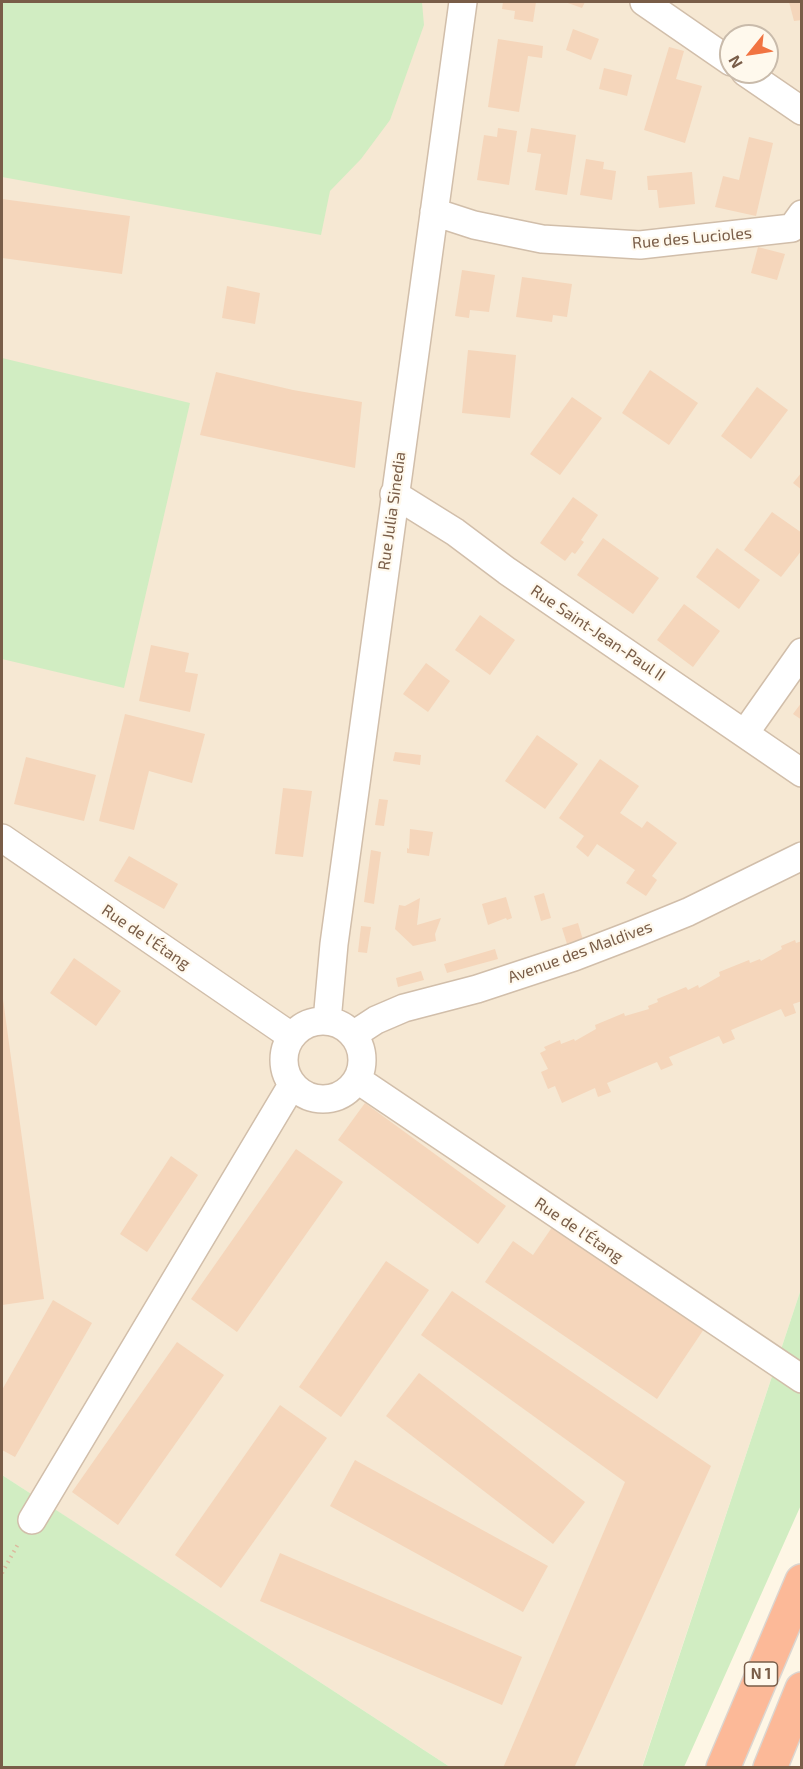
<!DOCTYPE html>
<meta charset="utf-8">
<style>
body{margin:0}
#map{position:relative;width:803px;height:1769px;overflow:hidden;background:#fef6e5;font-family:"Exo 2",sans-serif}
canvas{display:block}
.frame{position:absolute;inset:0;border:3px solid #795d48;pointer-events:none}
.north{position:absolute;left:719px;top:24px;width:60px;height:60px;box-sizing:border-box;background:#fff9ed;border:2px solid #c9bbab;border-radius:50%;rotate:240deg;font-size:16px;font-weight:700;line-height:24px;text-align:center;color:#795d48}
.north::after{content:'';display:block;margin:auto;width:21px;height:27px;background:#f17442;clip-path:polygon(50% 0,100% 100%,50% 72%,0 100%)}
</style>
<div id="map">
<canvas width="803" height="1769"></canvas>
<div class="frame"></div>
<div class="north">N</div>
</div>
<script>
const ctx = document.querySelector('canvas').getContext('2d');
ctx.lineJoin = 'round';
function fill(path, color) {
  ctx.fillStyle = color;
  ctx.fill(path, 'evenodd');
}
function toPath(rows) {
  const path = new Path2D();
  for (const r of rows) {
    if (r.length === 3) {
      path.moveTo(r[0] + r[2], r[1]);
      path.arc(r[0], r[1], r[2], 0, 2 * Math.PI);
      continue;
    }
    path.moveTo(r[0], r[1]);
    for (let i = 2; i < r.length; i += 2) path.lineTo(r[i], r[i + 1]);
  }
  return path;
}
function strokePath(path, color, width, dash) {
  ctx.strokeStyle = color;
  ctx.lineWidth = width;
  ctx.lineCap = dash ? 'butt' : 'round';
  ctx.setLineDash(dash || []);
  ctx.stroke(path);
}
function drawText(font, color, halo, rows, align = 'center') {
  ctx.font = font + ' "Exo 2",sans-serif';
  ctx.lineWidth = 4.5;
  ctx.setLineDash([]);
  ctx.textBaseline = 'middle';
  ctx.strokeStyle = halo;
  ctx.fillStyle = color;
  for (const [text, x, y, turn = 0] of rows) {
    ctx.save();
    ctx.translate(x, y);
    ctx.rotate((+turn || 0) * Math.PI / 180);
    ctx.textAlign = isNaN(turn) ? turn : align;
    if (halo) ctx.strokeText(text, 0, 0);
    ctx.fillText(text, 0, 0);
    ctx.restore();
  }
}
fill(toPath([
 [2,2,801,2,801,1289,642,1767,450,1767,2,1475],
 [731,36,767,36,767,72,731,72]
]), '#f6e8d3');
fill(toPath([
 [2,2,422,2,424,25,390,120,361,159,330,191,321,235,2,177],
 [2,358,190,403,124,688,2,659],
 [801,1289,801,1505,684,1767,642,1768],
 [2,1475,70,1519,450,1767,2,1767]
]), '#d1edc2');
fill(toPath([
 [503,2,536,2,533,22,514,19,515,11,502,9],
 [565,2,585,2,582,8],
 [789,2,802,2,802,20,794,21],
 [573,29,599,39,591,60,566,50],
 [498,39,543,46,542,58,528,56,519,112,488,107],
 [669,47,684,51,676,79,702,86,685,143,644,130],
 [604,68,632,75,627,96,599,89],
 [498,128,517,131,509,185,477,180,484,135,497,137],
 [531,128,576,135,567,195,535,190,541,154,527,152],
 [749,137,773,143,756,216,715,207,723,176,739,180],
 [586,159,604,162,603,169,616,171,612,200,580,195],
 [692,172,695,204,659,208,657,190,648,190,647,176],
 [2,199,130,216,122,274,2,258],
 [758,247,785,254,777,280,751,273],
 [462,270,495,275,489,312,470,310,469,318,455,316],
 [522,277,572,284,567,317,553,315,552,322,516,317],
 [227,286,260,293,255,324,222,318],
 [468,350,516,355,510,418,462,413],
 [650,370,698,403,669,445,622,413],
 [216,372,293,390,362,402,355,468,200,435],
 [757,387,788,410,751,459,721,436],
 [572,397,602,418,560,475,530,454],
 [802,472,802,490,793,483],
 [573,497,598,515,581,540,584,542,575,554,572,552,565,561,540,543],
 [772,512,802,533,802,550,781,577,744,550],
 [603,538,659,578,633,614,577,575],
 [717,548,760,580,739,609,696,577],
 [684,604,720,631,693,667,657,640],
 [480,615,515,640,490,675,455,650],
 [151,645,189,653,185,672,198,674,190,712,139,701],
 [426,663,450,681,428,712,403,694],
 [802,702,802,720,793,714],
 [125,714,205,734,192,783,149,771,134,830,99,821],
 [537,735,578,764,545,809,505,781],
 [395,752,421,755,420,765,393,761],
 [26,757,96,775,84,821,14,804],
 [600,759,639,786,620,813,642,828,647,821,677,843,652,876,657,880,646,896,626,883,635,870,597,844,588,857,576,847,584,836,559,818],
 [283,788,312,791,303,857,275,854],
 [379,799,388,800,384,826,375,825],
 [410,829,433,832,429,856,407,853,407,848,409,849],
 [371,850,381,852,374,904,364,902],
 [129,856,178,884,164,909,114,881],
 [544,893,551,918,541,921,534,896],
 [506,897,512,918,507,920,506,918,488,925,482,904],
 [420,898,417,925,441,918,435,934,436,941,413,946,395,929,399,905,405,906],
 [578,923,583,940,567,944,562,928],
 [361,926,371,927,367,953,358,952],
 [795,940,796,943,802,941,802,1001,793,1004,796,1013,785,1017,781,1009,731,1030,735,1039,723,1044,719,1036,669,1057,673,1065,661,1070,657,1062,607,1083,611,1092,598,1097,595,1088,562,1103,555,1086,548,1089,541,1072,548,1069,540,1053,546,1050,544,1047,560,1040,561,1044,574,1039,575,1041,596,1029,595,1025,624,1013,625,1016,649,1009,648,1006,658,1002,657,999,686,987,688,990,698,985,699,988,720,976,719,972,749,960,750,963,760,959,761,961,782,949,781,946],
 [495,949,498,959,447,973,444,964],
 [74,958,121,991,96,1026,50,993],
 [421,971,424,980,398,987,396,978],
 [2,992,44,1299,2,1305],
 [365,1103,506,1206,478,1244,338,1140],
 [296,1149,343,1182,237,1332,191,1299],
 [171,1156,198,1175,147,1252,120,1234],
 [555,1223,706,1326,657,1399,485,1282,513,1241,533,1255],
 [386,1261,429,1290,341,1417,299,1387],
 [452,1291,711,1466,574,1768,503,1768,625,1482,421,1335],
 [53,1300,92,1323,15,1457,2,1450,2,1390],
 [177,1342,224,1375,118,1525,72,1492],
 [419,1373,585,1502,553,1544,386,1416],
 [280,1405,327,1438,221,1588,175,1555],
 [355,1460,548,1566,523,1612,330,1506],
 [280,1553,522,1657,502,1705,260,1601]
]), '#f5d6bb');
const street = toPath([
 [644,2,731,62],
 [745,72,802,111],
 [434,212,474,225,542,239,640,245,792,228,802,214],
 [394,494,455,532,507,571,802,773],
 [745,733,802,652],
 [2,838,291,1036],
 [323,1060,39],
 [327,1021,334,944,463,2],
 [353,1035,376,1020,404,1008,477,989,574,957,634,934,688,912,802,856],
 [358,1080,802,1379],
 [32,1520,292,1085]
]);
const highway = toPath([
 [723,1768,802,1581],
 [770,1768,802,1689]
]);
strokePath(street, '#d1beaa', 30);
strokePath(highway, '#dcd5cf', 36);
strokePath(toPath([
 [2,1573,18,1544]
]), '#dbb99d', 4, [1.5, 4.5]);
strokePath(street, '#fff', 27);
strokePath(highway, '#fcb998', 33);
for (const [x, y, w] of [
 [761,1674,33]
]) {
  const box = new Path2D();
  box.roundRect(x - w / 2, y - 12, w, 24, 4.5);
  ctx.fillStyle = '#fff9ed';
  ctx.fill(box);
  strokePath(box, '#795d48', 1.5);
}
drawText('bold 15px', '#795d48', null, [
 ["N 1",761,1674]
]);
drawText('16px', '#795d48', '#fff9ed', [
 ["Rue des Lucioles",692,238,-5],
 ["Rue Julia Sinedia",392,511,-82],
 ["Rue Saint-Jean-Paul II",598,633,34],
 ["Rue de l'Étang",146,937,34],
 ["Avenue des Maldives",580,952,-20],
 ["Rue de l'Étang",579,1230,34]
]);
</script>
